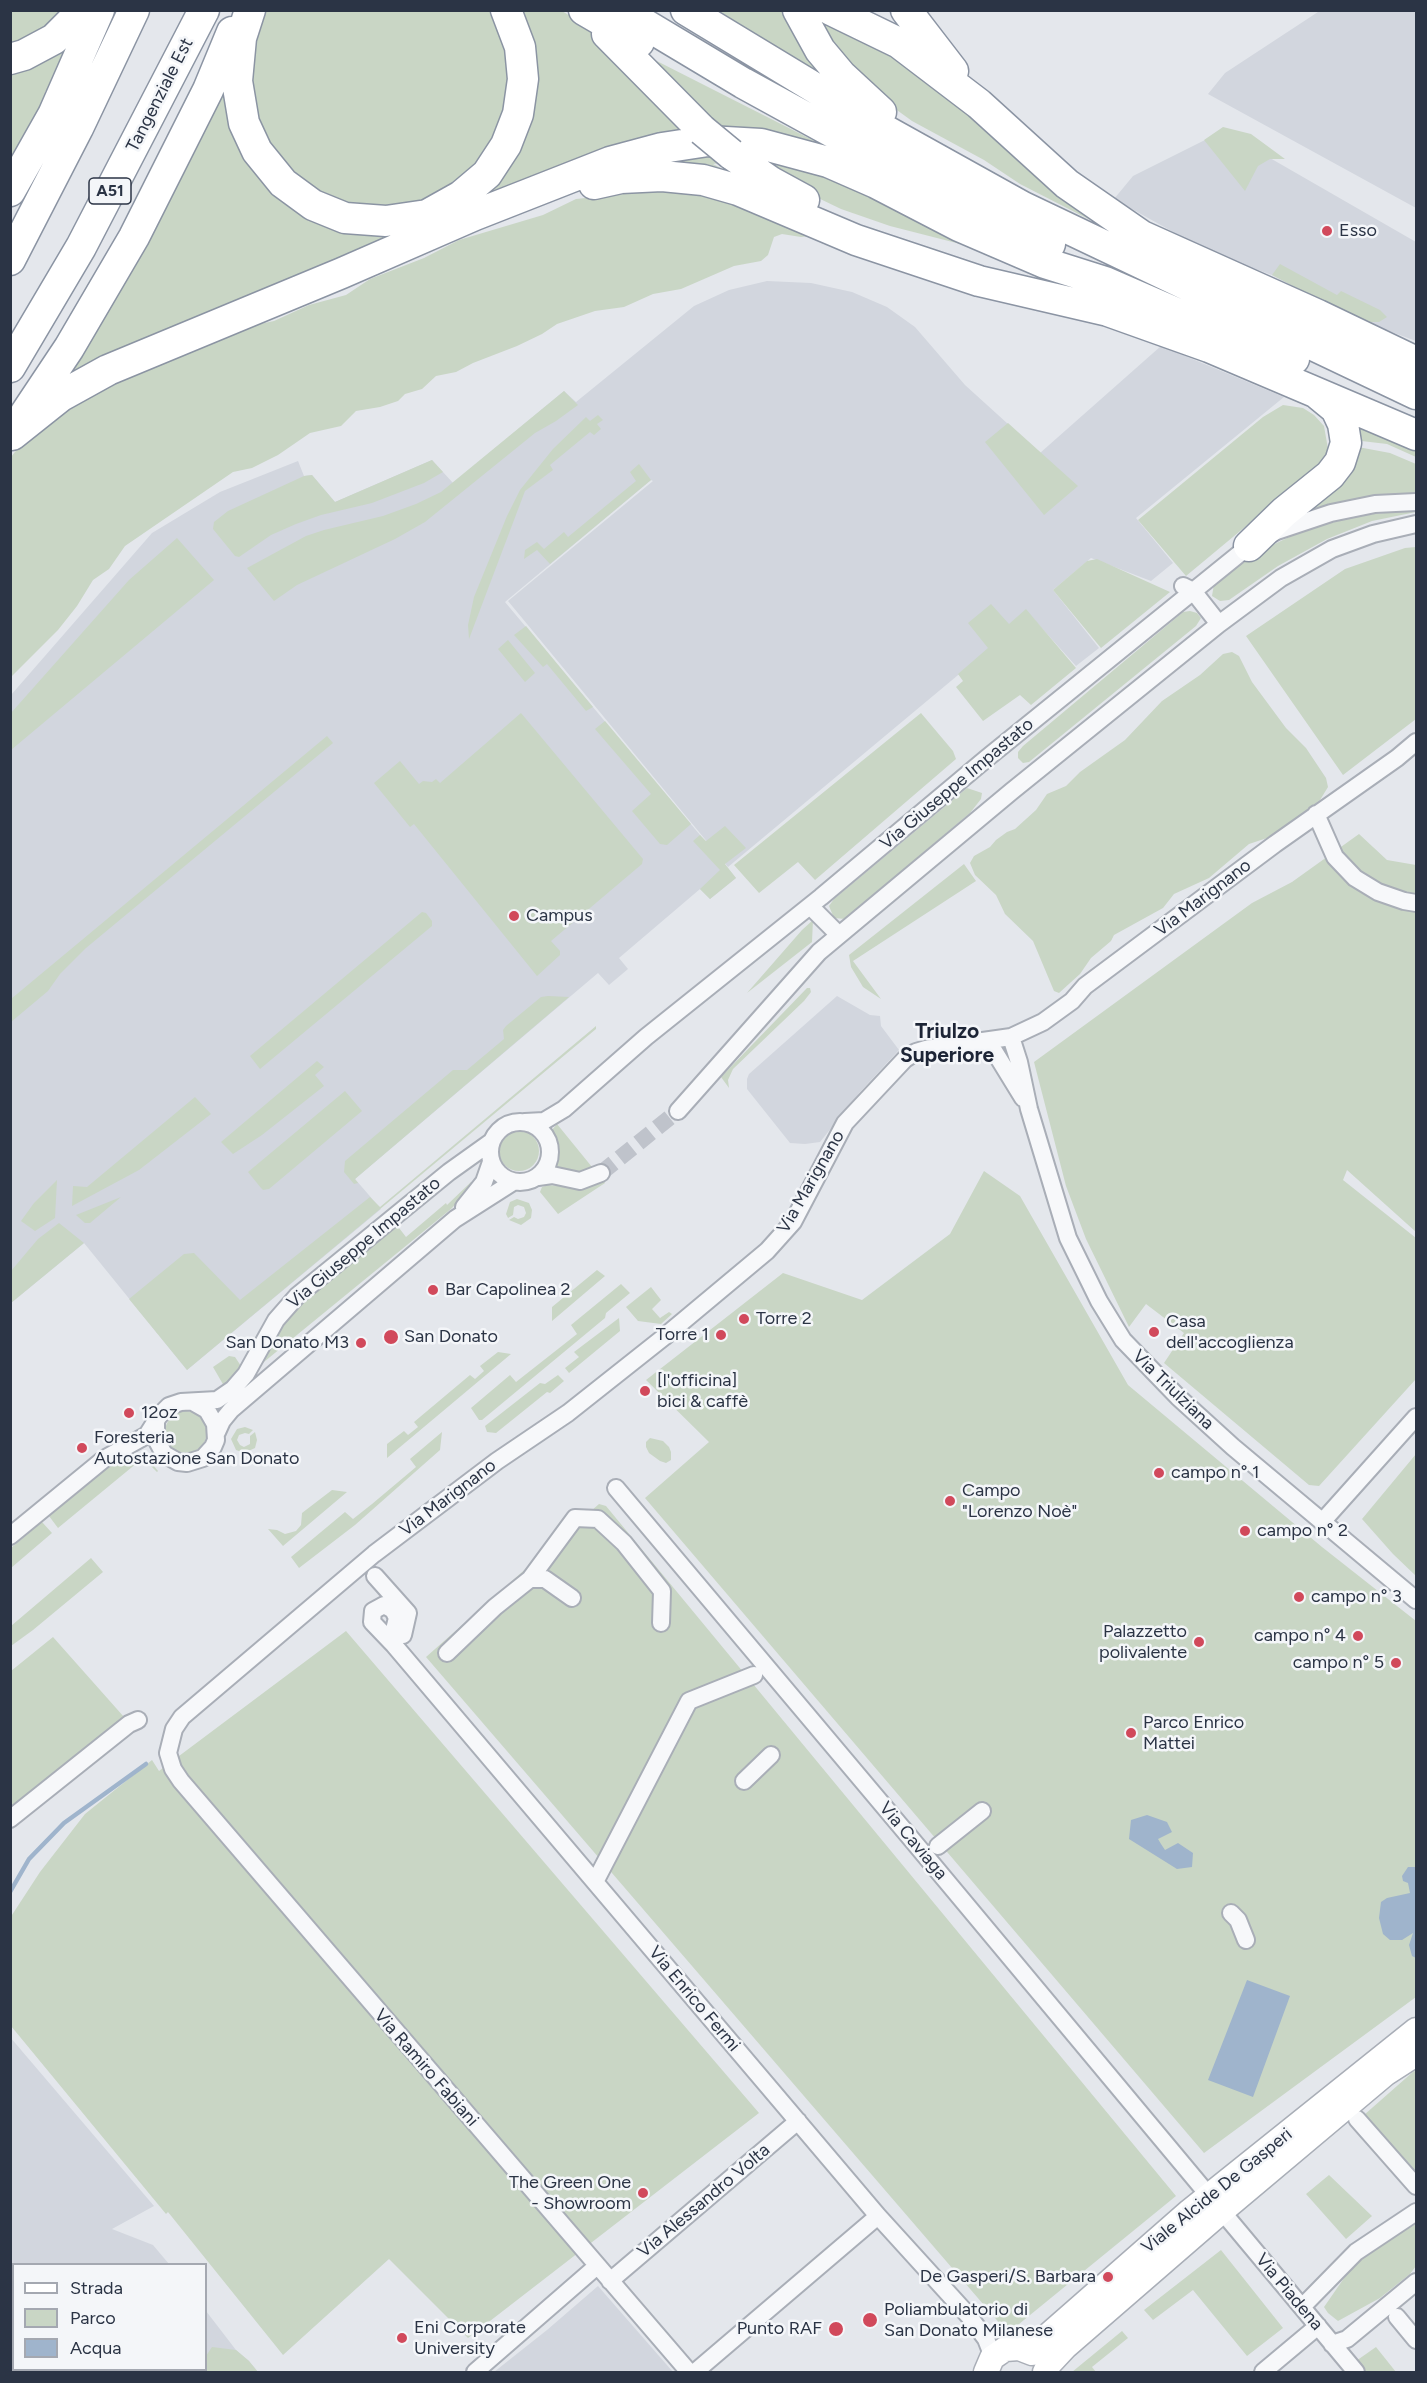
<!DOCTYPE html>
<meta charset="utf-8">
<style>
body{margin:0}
#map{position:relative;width:1427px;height:2383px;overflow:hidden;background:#e4e7ec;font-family:Figtree,sans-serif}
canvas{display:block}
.frame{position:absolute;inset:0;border:12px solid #2b3445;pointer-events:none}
.legend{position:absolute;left:12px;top:2263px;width:195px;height:108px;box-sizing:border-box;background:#f4f6f9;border:2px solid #a4a8b1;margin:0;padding:8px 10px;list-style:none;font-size:18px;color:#2b3445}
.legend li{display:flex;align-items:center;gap:12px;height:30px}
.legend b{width:30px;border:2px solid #a4a8b1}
</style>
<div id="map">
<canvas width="1427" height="2383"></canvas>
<div class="frame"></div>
<ul class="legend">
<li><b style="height:8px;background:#fff"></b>Strada</li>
<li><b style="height:16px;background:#c9d6c5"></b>Parco</li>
<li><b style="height:16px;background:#9fb4cc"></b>Acqua</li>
</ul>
</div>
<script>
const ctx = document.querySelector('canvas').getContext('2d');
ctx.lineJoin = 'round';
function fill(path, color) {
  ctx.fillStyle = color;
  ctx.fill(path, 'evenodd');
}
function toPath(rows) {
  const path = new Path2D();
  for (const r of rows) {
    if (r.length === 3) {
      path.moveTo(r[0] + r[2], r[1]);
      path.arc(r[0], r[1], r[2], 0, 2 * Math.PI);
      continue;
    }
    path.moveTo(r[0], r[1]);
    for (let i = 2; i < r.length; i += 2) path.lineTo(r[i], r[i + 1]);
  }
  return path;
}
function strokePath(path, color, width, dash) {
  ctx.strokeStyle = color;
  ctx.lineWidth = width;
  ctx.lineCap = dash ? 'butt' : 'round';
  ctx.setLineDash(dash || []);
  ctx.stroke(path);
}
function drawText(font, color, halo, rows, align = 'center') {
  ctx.font = font + ' Figtree,sans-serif';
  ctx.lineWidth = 5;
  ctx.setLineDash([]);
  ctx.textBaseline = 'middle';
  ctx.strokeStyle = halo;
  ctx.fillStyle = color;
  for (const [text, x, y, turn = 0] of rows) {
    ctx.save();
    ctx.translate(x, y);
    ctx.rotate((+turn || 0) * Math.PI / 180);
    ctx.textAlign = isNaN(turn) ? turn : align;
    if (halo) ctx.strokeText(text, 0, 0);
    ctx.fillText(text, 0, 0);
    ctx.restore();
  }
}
fill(toPath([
 [1321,10,1416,11,1416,208,1208,94,1225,73],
 [1223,131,1416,242,1416,341,1354,318,1272,275,1211,253,1114,199,1133,176],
 [767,281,811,283,852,292,887,307,915,327,965,385,1040,453,1161,346,1284,397,1136,518,1173,563,1151,581,1091,558,1053,590,1099,648,1076,666,1030,615,728,867,508,601,653,481,651,480,505,602,736,878,710,899,700,889,619,958,628,969,609,985,598,973,355,1179,381,1209,187,1370,84,1243,11,1303,11,695,152,533,220,492,298,461,304,476,312,475,335,502,432,460,453,483,564,391,576,402,694,306,729,290],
 [837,996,870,1015,880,1016,881,1026,899,1050,860,1092,820,1142,805,1144,790,1143,747,1089,747,1079,749,1074],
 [10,2037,154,2206,112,2229,153,2245,169,2264,14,2264,14,2370,206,2370,206,2311,236,2350,249,2361,258,2372,11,2372],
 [598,2286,673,2372,494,2372,547,2330]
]), '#d2d6de');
fill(toPath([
 [11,11,73,11,11,50],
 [260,11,493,11,515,67,502,133,465,180,406,211,331,205,273,166,246,104],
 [514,11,562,11,580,22,614,50,692,136,577,159,67,380,86,331,216,88,230,93,227,114,235,119,355,229,502,168],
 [712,11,789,11,835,81],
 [810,11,817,11,883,41,1106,228,1020,184,984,160,912,121,879,97,848,67],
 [85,18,52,93,45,91,45,99,11,169,11,67],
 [641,53,848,158,713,129],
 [1223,127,1251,134,1285,159,1270,159,1258,166,1245,191,1204,140],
 [745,151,850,183,976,248,890,226,841,209,787,183,747,159,713,164,757,187,655,158],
 [661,190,691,190,722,198,811,236,801,237,782,234,774,237,768,255,761,261,734,266,681,289,653,294,624,307,595,311,557,324,542,334,517,346,473,363,456,372,436,376,422,389,405,394,398,401,380,407,356,411,341,426,310,433,278,455,252,468,233,472,125,546,109,569,93,580,77,606,58,630,11,677,11,457,26,438,85,392,255,325,274,321,309,305,346,295,370,279,424,258,459,240,543,215,576,199],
 [1280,264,1337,295,1341,291,1380,310,1387,317,1379,322,1371,322,1354,318,1272,275],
 [564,391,578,405,556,421,535,433,425,522,395,539,297,585,274,601,247,568,306,536,324,530,383,516,416,504,441,492],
 [1283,405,1303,408,1314,415,1324,426,1328,449,1322,463,1186,576,1138,520,1263,417],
 [598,415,603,420,597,424,601,429,594,435,590,432,550,465,553,470,525,491,469,639,468,625,474,597,507,516,520,490,553,449,586,417,590,421],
 [1008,423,1078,486,1044,515,985,442],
 [1351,423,1416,447,1416,457,1387,444,1353,440],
 [1358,447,1390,453,1416,464,1416,494,1363,498,1333,504,1292,517],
 [432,460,443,472,424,483,372,503,321,515,296,524,271,535,239,557,235,556,213,529,214,522,228,511,304,476,312,475,335,502],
 [639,464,651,480,550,564,537,550,524,559,525,550,537,542,544,549,564,532,568,537,636,481,630,472],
 [1416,510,1416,512,1372,521,1327,539,1278,566,1229,600,1220,601,1212,596,1214,584,1231,571,1262,550,1306,529,1363,515],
 [177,538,214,580,11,750,11,713,129,580],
 [1416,547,1416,719,1343,775,1246,636,1345,569,1405,548],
 [1097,559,1170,592,1101,648,1053,590,1087,561],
 [991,604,1009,624,1026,609,1076,668,1031,705,1020,695,983,721,956,687,963,681,958,674,988,648,968,623],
 [1190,611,1197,613,1201,618,1196,626,1029,762,1023,763,1018,758,1018,752,1023,746,1183,612],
 [526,626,593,707,586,711,547,664,543,667,514,635],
 [508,640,535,673,525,682,498,649],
 [1232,652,1239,656,1252,682,1286,728,1306,748,1326,778,1328,787,1320,800,1290,823,1267,838,1249,844,1209,878,1174,894,1163,908,1114,935,1111,941,1091,958,1080,974,1059,993,1054,991,1033,941,1005,914,996,895,975,875,970,863,974,856,990,847,996,840,1007,832,1015,829,1036,810,1047,794,1066,786,1080,772,1125,740,1162,701,1200,675,1223,654],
 [521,713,643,859,642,864,551,941,560,951,560,955,537,976,414,824,410,827,374,783,400,761,419,784,423,781,432,782,436,779,440,783],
 [921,713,953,751,956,759,815,880,798,862,759,893,734,865],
 [605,721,691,824,667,845,660,844,632,811,651,794,595,729],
 [327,736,333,743,86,948,60,974,48,991,11,1022,11,999],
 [967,788,982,793,981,799,970,813,845,919,834,918,829,906,834,899],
 [725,826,746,848,725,864,736,878,710,899,700,889,720,870,693,841,700,835,706,841],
 [1359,834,1387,860,1416,865,1416,1232,1347,1170,1343,1180,1416,1238,1416,1379,1319,1486,1309,1485,1164,1363,1184,1333,1146,1304,1129,1327,1086,1239,1066,1186,1034,1062,1252,903,1292,882],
 [964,864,976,881,853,961,881,999,863,987,851,967,849,955],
 [422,912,426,913,432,921,432,926,260,1069,250,1056],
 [813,920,812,942,747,993,802,930],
 [807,988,810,988,811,992,804,1001,733,1069,728,1080,729,1088,721,1077],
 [548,996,569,997,355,1179,358,1183,354,1184,344,1172,345,1161,453,1070,467,1070,504,1039,503,1030,506,1026,541,997],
 [596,1026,596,1029,187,1370,129,1299,184,1254,194,1253,240,1300,370,1197,380,1207],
 [317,1061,324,1067,315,1075,324,1086,262,1135,233,1154,221,1142],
 [345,1091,362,1111,269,1189,263,1190,261,1188,248,1172],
 [195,1097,211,1114,139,1170,72,1206,73,1186,87,1187],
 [557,1124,592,1167,585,1173,578,1175,554,1167,557,1147,552,1130],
 [519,1151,20],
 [984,1171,1020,1196,1128,1385,1322,1547,1416,1621,1416,1997,1204,2153,645,1498,709,1442,646,1380,783,1273,862,1300,950,1234],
 [57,1180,55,1218,35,1231,21,1221,34,1203],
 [603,1180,605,1183,558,1214,540,1192,542,1187,548,1185,584,1188,598,1184],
 [471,1182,473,1186,451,1209,259,1366,293,1310,396,1224,406,1237,446,1203,447,1205],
 [121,1197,90,1223,85,1223,76,1215],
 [517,1199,529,1203,532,1210,531,1218,521,1225,509,1220,514,1217,518,1219,524,1217,526,1213,524,1207,518,1205,514,1207,513,1215,508,1218,506,1214,510,1202],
 [59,1223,84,1243,11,1303,11,1271,38,1239],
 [597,1270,605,1276,552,1321,552,1307],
 [621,1284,630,1293,606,1313,605,1318,482,1420,479,1420,471,1408,510,1375,516,1382,577,1334,571,1325],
 [651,1287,661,1300,652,1309,660,1318,669,1312,672,1314,661,1324,638,1321,626,1307],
 [619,1318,620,1331,569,1373,565,1368,579,1357,574,1352],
 [498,1352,511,1354,387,1458,387,1444,404,1431,408,1435,418,1427,414,1422,470,1375,475,1379,484,1371,480,1366],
 [229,1356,235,1357,241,1366,239,1373,224,1386,213,1367],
 [558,1375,564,1381,550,1393,547,1392,496,1433,487,1432,485,1426,540,1383,545,1384],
 [186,1432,21],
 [245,1427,253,1430,249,1434,245,1433,239,1435,237,1440,240,1445,244,1447,250,1444,250,1436,255,1432,257,1440,255,1448,244,1453,236,1450,231,1439,237,1429],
 [442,1432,440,1450,355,1525,299,1568,291,1557,345,1512,353,1519,372,1504,416,1467,410,1459],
 [650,1438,663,1441,669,1447,671,1452,671,1460,666,1463,660,1461,649,1453,646,1447,646,1442],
 [130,1451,132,1454,145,1455,158,1471,157,1472,143,1458,58,1528,49,1516,114,1459],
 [1416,1454,1416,1576,1393,1554,1362,1519],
 [332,1490,347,1492,283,1546,268,1529,277,1530,285,1534,296,1531,301,1525,302,1513],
 [599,1504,606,1506,1176,2196,1008,2333,426,1657],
 [42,1522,52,1533,11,1568,11,1548],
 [91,1558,103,1572,33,1630,11,1646,11,1626],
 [346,1631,759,2113,468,2338,389,2259,283,2355,168,2212,166,2214,11,2026,10,1918,40,1872,85,1814,152,1760,159,1771],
 [53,1637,124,1717,11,1808,11,1671],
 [1414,2071,1416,2072,1416,2172,1364,2115],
 [1329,2175,1372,2216,1346,2239,1306,2194],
 [1416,2224,1416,2266,1410,2274,1380,2298,1338,2321,1328,2313,1324,2307,1349,2271,1375,2248],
 [1221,2250,1283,2328,1247,2356,1193,2290,1153,2320,1144,2310],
 [1122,2331,1128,2338,1092,2367,1096,2372,1072,2372],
 [212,2347,236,2350,249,2361,258,2372,194,2372,196,2370,206,2370,206,2356],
 [1376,2347,1396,2372,1366,2372,1356,2361]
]), '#c9d6c5');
fill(toPath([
 [1147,1815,1167,1822,1172,1832,1158,1839,1161,1844,1165,1850,1178,1843,1193,1853,1192,1867,1177,1869,1129,1839,1131,1820],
 [1408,1867,1416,1867,1416,1958,1412,1956,1409,1945,1413,1933,1402,1940,1390,1940,1383,1934,1379,1918,1381,1902,1387,1898,1410,1893,1408,1883,1403,1881,1402,1876],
 [1247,1980,1290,1996,1253,2097,1208,2080]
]), '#9fb4cc');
strokePath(toPath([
 [10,1892,29,1859,64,1823,146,1764]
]), '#9fb4cc', 4.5);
strokePath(toPath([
 [601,1173,678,1111]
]), '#bfc3cb', 16, [16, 8]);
const street = toPath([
 [1183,586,1193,591,1219,624],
 [1316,814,1335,857,1355,878,1378,892,1404,901,1416,903],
 [810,906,839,935],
 [1011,1037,1019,1062,1029,1109,1068,1238,1099,1301,1123,1340,1178,1397,1233,1447,1416,1600],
 [988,1041,1023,1098],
 [678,1111,819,952,1012,791,1219,624,1281,578,1332,549,1373,534,1416,524],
 [520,1152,30],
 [525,1122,544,1121,564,1109,646,1037,821,897,987,758,1249,546,1277,531,1331,513,1375,504,1416,502],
 [538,1177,552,1175,580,1181,601,1173],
 [464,1207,484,1182,491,1162],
 [156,1423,156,1439,164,1454,178,1462,187,1463,203,1458,213,1447,216,1440,215,1424,207,1410,193,1402],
 [217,1432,222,1421,231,1410,455,1219,513,1182],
 [616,1488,908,1835,1356,2372],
 [1322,1522,1416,1417],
 [10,1536,104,1459,147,1435,159,1416,169,1406,181,1402,217,1400,233,1389,246,1374,276,1320,297,1296,449,1172,491,1142],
 [375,1576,408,1613,403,1635],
 [530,1579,575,1518,598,1519,624,1543,662,1591,661,1623],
 [391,1642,397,1618,393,1610,384,1605,373,1611,372,1622,394,1645,878,2216,968,2315,986,2339,993,2357],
 [447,1653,495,1607,530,1579,545,1579,572,1598],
 [744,1781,771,1755],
 [10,1819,129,1724,138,1720],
 [938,1846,982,1811],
 [595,1882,689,1701,754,1675],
 [1231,1913,1238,1920,1246,1940],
 [1357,2119,1416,2186],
 [610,2281,798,2121],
 [1302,2307,1356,2252,1416,2212],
 [1397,2317,1416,2340],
 [1332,2344,1347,2339,1416,2282],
 [475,2372,597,2266],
 [689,2372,181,1781,173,1769,168,1753,174,1729,182,1717,374,1554,497,1461,568,1413,664,1337,767,1251,793,1222,845,1123,905,1059,916,1052,926,1049,1011,1037,1043,1022,1072,1001,1085,986,1275,844,1397,758,1416,742],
 [695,2372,878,2216],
 [1263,2372,1318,2326]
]);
const secondary = toPath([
 [1017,2348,1035,2345,1044,2339,1190,2211,1416,2030],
 [986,2372,992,2358,1005,2349,1019,2348,1032,2353],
 [1045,2372,1050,2363,1065,2347,1222,2211,1385,2074,1416,2054]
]);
const highway = toPath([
 [250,10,241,38,237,81,244,123,257,151,283,183,313,205,345,218,386,221,427,215,461,196,487,174,506,145,518,114,523,79,520,47,506,10],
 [584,10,639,42],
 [621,10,743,83,887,162,1050,244],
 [686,10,881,128,1023,207,1416,394],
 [798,10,820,50,841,75,881,112],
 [831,10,899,43,979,104,1067,184,1142,236,1318,315,1416,362],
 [906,10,953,71],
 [607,34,702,130],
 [10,59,24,55,54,39,83,10],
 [731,154,771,182,804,200],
 [594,184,621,178,662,176,703,180,738,190,856,240,979,281,1108,311,1209,347,1416,435],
 [10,191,53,115,99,10],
 [10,260,78,128,134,10],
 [10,367,81,247,204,10],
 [25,414,69,348,134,237,208,90,232,32],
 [12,435,61,396,108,370,342,273,475,215,610,162,662,148,708,141,761,144,828,162,876,183,959,226,1045,263,1105,282,1199,323,1294,359],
 [1249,546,1284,512,1330,475,1340,462,1346,443,1343,424,1336,409,1319,395]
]);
strokePath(street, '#a9aeb7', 20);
strokePath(secondary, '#a9aeb7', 27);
strokePath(highway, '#8b94a3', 33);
strokePath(street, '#f7f8fa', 16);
strokePath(secondary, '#fff', 24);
strokePath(highway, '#fff', 30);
const highwayBridge = toPath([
 [702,130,731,154]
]);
strokePath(highwayBridge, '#8b94a3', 33, []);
strokePath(highwayBridge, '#fff', 30);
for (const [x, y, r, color] of [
 [1327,231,6,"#d1495b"],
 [514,916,6,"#d1495b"],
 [433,1290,6,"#d1495b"],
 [744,1319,6,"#d1495b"],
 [1154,1332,6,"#d1495b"],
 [721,1335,6,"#d1495b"],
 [391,1337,8,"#d1495b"],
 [361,1343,6,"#d1495b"],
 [645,1391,6,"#d1495b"],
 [129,1413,6,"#d1495b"],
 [82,1448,6,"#d1495b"],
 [1159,1473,6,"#d1495b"],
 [950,1501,6,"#d1495b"],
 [1245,1531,6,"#d1495b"],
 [1299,1597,6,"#d1495b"],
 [1358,1636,6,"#d1495b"],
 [1199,1642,6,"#d1495b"],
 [1396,1663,6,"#d1495b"],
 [1131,1733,6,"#d1495b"],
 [643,2193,6,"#d1495b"],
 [1108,2277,6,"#d1495b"],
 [870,2320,8,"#d1495b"],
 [836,2329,8,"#d1495b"],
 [402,2338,6,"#d1495b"]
]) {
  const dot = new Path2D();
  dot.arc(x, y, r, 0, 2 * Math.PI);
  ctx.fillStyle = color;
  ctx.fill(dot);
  strokePath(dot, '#f4f6f9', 2);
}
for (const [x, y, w] of [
 [110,191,42]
]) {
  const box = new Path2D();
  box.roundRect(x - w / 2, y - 13, w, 26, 4.5);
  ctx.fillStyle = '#f4f6f9';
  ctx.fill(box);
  strokePath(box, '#2b3445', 1.5);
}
drawText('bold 16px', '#2b3445', null, [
 ["A51",110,191]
]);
drawText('18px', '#2b3445', '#f4f6f9', [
 ["Tangenziale Est",160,95,-63],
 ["Via Giuseppe Impastato",957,784,-40],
 ["Via Marignano",1203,898,-37],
 ["Via Marignano",811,1182,-60],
 ["Via Giuseppe Impastato",364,1243,-40],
 ["Via Triulziana",1173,1390,44],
 ["Via Marignano",448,1498,-37],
 ["Via Caviaga",913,1841,50],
 ["Via Enrico Fermi",694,1999,50],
 ["Via Ramiro Fabiani",426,2068,49],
 ["Viale Alcide De Gasperi",1217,2191,-39],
 ["Via Alessandro Volta",704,2201,-40],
 ["Via Piadena",1289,2292,50]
]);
drawText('18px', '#2b3445', '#f4f6f9', [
 ["Esso",1339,231],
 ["Campus",526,916],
 ["Bar Capolinea 2",445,1290],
 ["Torre 2",756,1319],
 ["Casa",1166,1322],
 ["dell'accoglienza",1166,1343],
 ["Torre 1",709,1335,"right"],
 ["San Donato",404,1337],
 ["San Donato M3",349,1343,"right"],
 ["[l'officina]",657,1381],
 ["bici & caffè",657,1402],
 ["12oz",141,1413],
 ["Foresteria",94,1438],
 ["Autostazione San Donato",94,1459],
 ["campo n° 1",1171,1473],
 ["Campo",962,1491],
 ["\"Lorenzo Noè\"",962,1512],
 ["campo n° 2",1257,1531],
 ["campo n° 3",1311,1597],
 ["Palazzetto",1187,1632,"right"],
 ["polivalente",1187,1653,"right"],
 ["campo n° 4",1346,1636,"right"],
 ["campo n° 5",1384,1663,"right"],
 ["Parco Enrico",1143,1723],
 ["Mattei",1143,1744],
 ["The Green One",631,2183,"right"],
 ["- Showroom",631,2204,"right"],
 ["De Gasperi/S. Barbara",1096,2277,"right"],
 ["Poliambulatorio di",884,2310],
 ["San Donato Milanese",884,2331],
 ["Eni Corporate",414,2328],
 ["University",414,2349],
 ["Punto RAF",822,2329,"right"]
], 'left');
drawText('bold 21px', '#1d2536', '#f4f6f9', [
 ["Triulzo",947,1032],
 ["Superiore",947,1056]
]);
</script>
